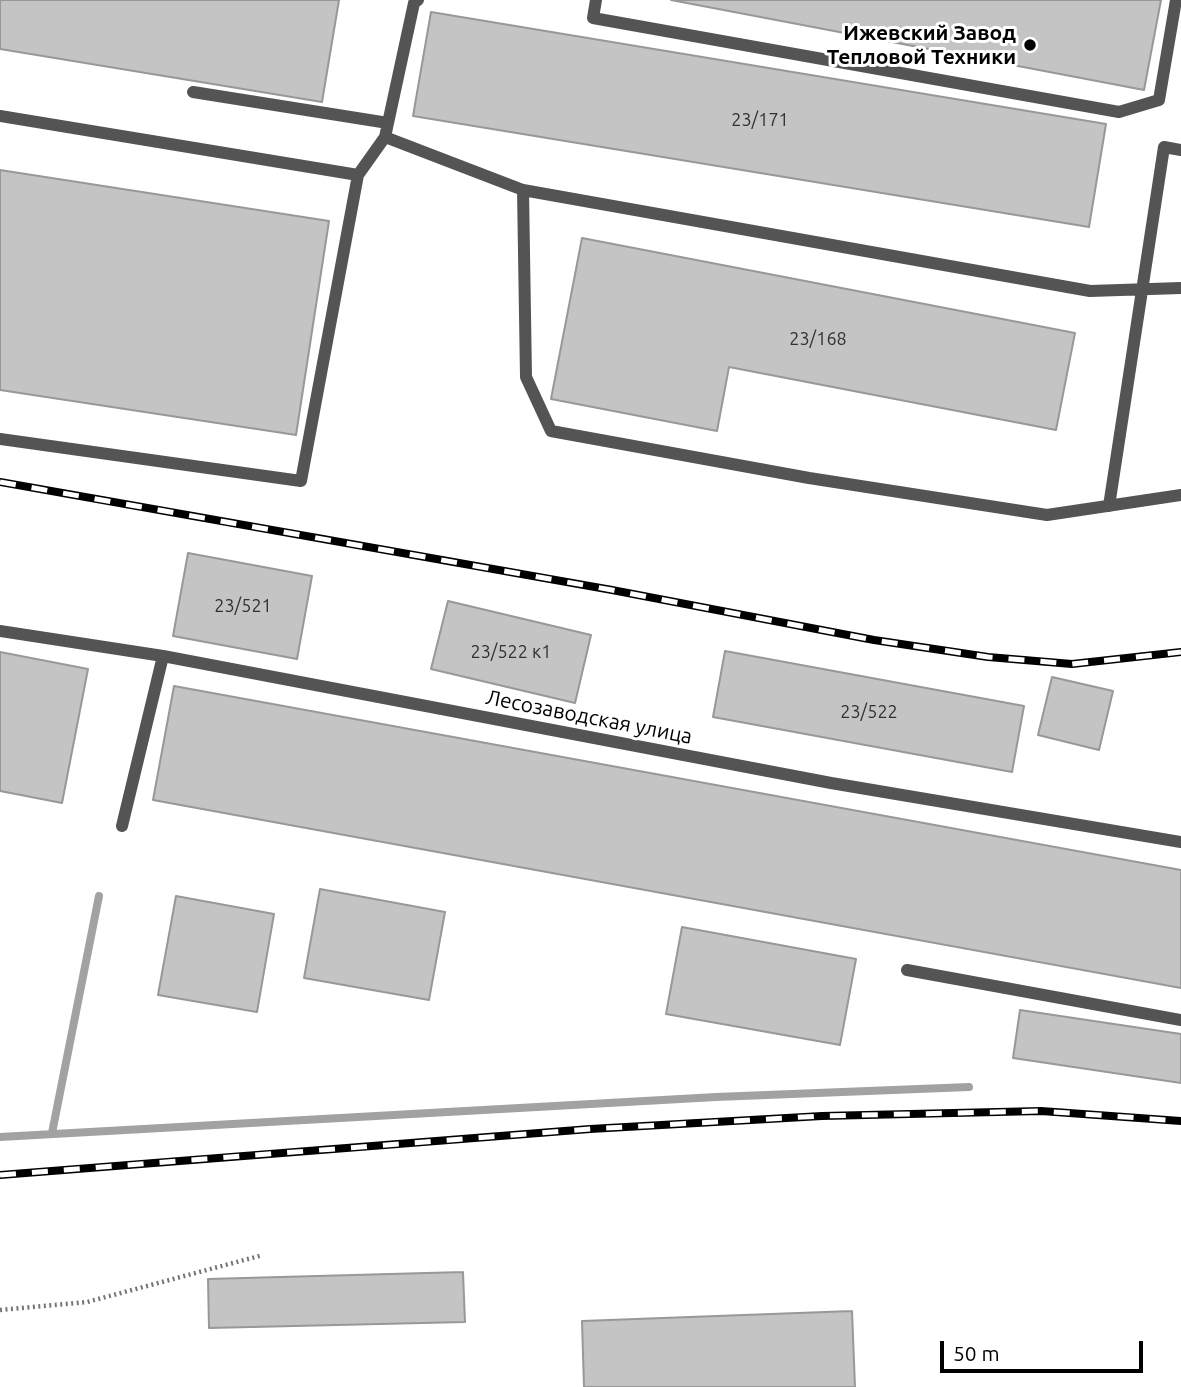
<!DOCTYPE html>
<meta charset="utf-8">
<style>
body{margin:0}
#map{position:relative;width:1181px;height:1387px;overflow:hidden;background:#fff;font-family:Ubuntu,sans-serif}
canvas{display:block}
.scale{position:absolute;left:940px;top:1341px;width:203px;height:32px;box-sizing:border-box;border:4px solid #000;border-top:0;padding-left:9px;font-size:21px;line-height:24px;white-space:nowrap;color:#000;-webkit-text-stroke:5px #fff;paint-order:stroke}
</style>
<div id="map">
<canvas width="1181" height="1387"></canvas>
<div class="scale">50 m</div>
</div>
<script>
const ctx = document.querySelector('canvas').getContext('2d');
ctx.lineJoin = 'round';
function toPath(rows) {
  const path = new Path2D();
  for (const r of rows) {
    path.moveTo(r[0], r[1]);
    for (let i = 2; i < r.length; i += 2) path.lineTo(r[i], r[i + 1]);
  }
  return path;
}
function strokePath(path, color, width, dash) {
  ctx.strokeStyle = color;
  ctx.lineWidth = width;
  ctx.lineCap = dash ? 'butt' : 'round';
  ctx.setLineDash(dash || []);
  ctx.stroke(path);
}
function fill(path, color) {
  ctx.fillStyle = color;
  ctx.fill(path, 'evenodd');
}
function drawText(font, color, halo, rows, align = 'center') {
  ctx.font = font + ' Ubuntu,sans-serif';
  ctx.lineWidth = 6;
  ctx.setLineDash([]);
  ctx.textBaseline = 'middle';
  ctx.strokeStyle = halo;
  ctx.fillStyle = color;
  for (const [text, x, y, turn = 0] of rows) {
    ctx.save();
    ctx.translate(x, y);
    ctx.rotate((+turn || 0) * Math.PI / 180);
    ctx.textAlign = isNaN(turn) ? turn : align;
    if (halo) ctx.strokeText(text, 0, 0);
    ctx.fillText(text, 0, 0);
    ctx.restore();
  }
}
strokePath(toPath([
 [52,1133,99,896],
 [0,1137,716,1097,969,1087]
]), '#a2a2a2', 8);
const building = toPath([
 [0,0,339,0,322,102,0,49,0,0],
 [671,0,1161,0,1144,90,671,0],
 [431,12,1106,124,1089,227,413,116,431,12],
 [0,170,329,221,296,435,0,390,0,170],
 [582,238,1075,333,1056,430,729,367,717,431,551,399,582,238],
 [188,553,312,576,297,659,173,636,188,553],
 [448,601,591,635,575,703,431,669,448,601],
 [725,651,1024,706,1012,772,713,717,725,651],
 [0,652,88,669,62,803,0,791,0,652],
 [1052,677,1113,691,1099,750,1038,735,1052,677],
 [174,686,1181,870,1181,988,153,800,174,686],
 [320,889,445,912,429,1000,304,978,320,889],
 [176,896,274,914,257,1012,158,995,176,896],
 [682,927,856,959,840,1045,666,1014,682,927],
 [1020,1010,1181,1034,1181,1083,1013,1058,1020,1010],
 [463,1272,465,1322,209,1328,208,1279,463,1272],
 [852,1311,855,1387,584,1387,582,1321,852,1311]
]);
fill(building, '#c4c4c4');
strokePath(building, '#989898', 2);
strokePath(toPath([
 [0,1310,87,1302,263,1255]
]), '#767676', 4.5, [2, 3.5]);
strokePath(toPath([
 [418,0,414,3,385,137,523,190,526,377,551,431,809,478,1047,515,1181,495],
 [596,0,593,18,1119,112,1159,100,1176,0],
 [193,92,388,123],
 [0,116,358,175,385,137],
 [523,190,1090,291,1181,288],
 [0,439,301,481,358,175],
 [1109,506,1164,147,1181,150],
 [0,631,163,656],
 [122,826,163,656,831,783,1181,842],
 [907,970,1181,1020]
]), '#545454', 12);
const rail = toPath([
 [0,482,612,590,874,640,988,657,1072,664,1181,652],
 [0,1175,590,1129,822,1116,1041,1111,1181,1121]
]);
strokePath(rail, '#000', 8);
strokePath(rail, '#fff', 5, [16]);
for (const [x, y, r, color] of [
 [1030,45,7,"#000"]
]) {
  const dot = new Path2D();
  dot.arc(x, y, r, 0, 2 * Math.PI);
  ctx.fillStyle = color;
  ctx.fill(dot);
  strokePath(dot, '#fff', 2.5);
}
drawText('18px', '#313131', null, [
 ["23/171",760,120],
 ["23/168",818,339],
 ["23/521",243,606],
 ["23/522 к1",511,652],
 ["23/522",869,712]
]);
drawText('bold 21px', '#000', '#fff', [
 ["Ижевский Завод",1016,33],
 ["Тепловой Техники",1016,57]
], 'right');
drawText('21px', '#000', '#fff', [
 ["Лесозаводская улица",589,717,11]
]);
</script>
